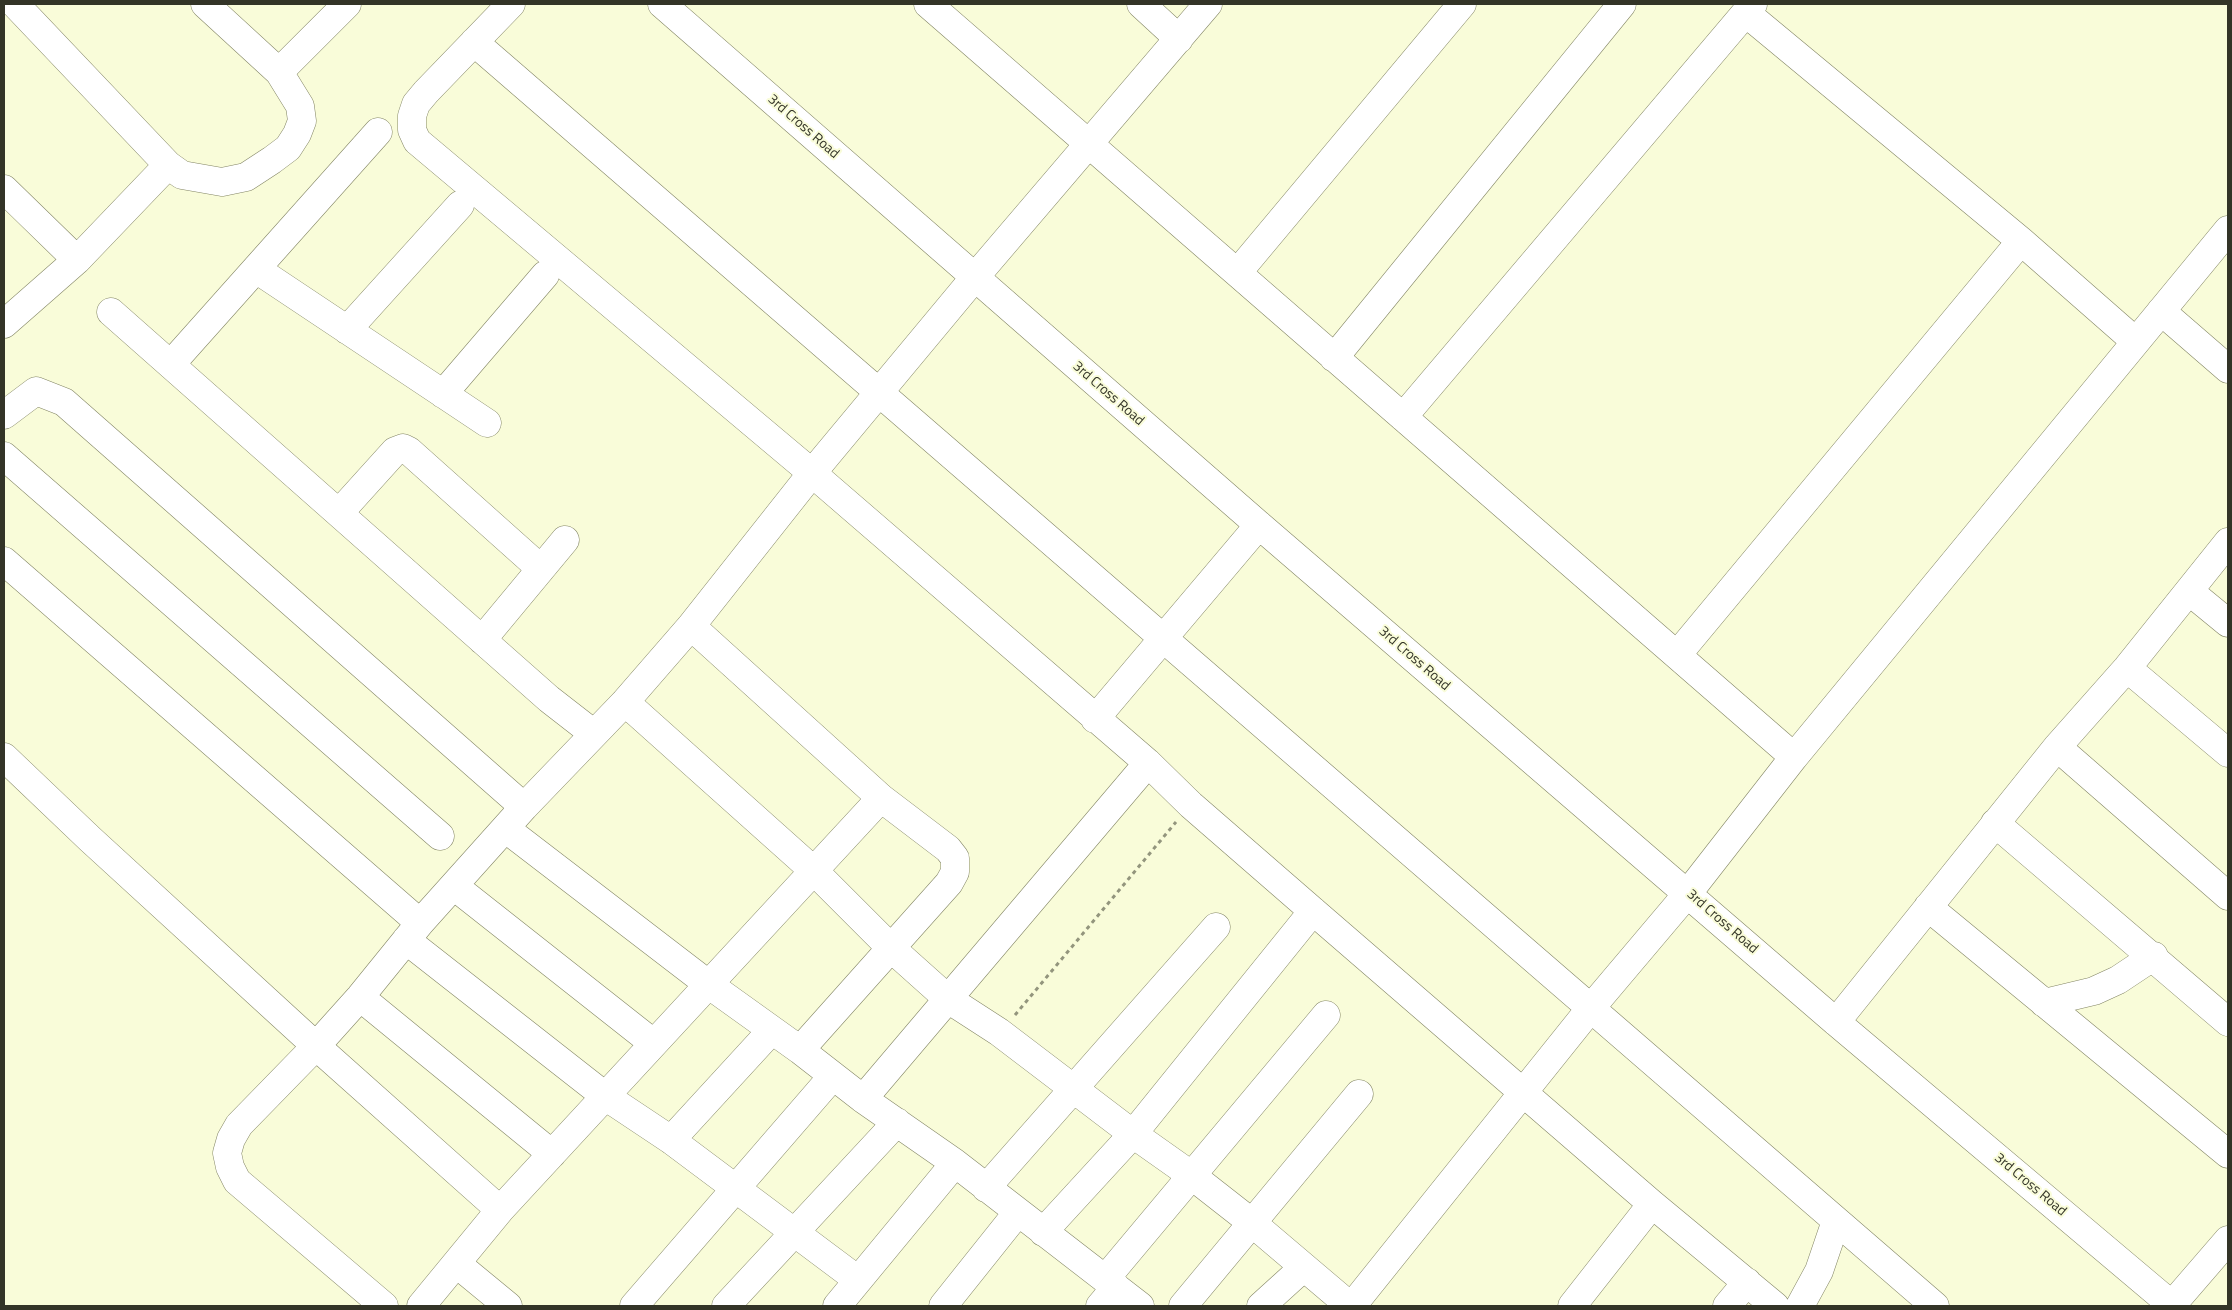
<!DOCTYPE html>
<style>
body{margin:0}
#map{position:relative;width:2232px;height:1310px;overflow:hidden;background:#f9fcd9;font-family:"Titillium Web",sans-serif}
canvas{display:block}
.frame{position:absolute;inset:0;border:5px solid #333427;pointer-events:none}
</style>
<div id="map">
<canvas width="2232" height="1310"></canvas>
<div class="frame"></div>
</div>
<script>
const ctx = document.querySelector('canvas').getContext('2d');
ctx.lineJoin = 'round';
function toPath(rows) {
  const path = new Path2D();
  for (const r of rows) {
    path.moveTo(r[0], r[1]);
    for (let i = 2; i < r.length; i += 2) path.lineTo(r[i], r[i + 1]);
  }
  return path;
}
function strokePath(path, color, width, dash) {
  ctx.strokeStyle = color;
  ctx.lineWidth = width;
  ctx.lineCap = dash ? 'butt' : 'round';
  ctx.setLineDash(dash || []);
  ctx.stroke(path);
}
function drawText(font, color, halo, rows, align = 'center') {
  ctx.font = font + ' "Titillium Web",sans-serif';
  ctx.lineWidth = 4;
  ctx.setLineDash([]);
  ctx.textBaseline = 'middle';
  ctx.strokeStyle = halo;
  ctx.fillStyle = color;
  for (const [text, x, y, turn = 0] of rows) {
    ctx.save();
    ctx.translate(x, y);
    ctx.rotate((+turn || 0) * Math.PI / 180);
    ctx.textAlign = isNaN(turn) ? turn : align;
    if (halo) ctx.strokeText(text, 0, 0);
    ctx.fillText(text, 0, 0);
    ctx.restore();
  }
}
const minor = toPath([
 [15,4,168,165,182,175,222,182,246,177,272,160,288,148,297,134,302,121,300,106,279,72,205,4],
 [511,4,426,92,416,104,412,116,412,130,417,141,812,473,1148,763,1191,805,1313,911,1652,1204,1775,1306],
 [662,4,1259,525,1836,1022,2173,1306],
 [928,4,1794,757],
 [1141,4,1179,39],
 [1746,13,2021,241,2135,341],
 [474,42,1935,1306],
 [279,72,347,4],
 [4,189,77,260],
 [256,269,487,423],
 [1238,272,1462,4],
 [2161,311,2228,369],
 [111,312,549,699,594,734],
 [4,324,77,260,168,165],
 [347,330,460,205],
 [1334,358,1622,4],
 [171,364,378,132],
 [443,394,545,275],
 [4,415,36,391,64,402,524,807],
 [1403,417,1753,4],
 [4,456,440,836],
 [339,513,395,451,403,448,409,451,541,569],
 [4,561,420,923],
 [2189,591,2228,623],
 [691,626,881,798,948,849,955,858,955,872,949,883,800,1050],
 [482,640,565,540],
 [1677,655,2021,241],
 [2127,668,2228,753],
 [625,702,814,871,891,948,948,999,999,1032,1133,1134,1191,1175,1251,1222,1350,1306],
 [1095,719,1259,525],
 [2057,747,2228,896],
 [4,757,90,839,316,1046,500,1210],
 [1995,823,2228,1022],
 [506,829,708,984,800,1050,863,1099,955,1163,1140,1306],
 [454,886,653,1043],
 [1928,907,2228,1154],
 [406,940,605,1096,671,1140,858,1280],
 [360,997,552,1154],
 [2044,1003,2094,991,2118,980,2154,956],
 [1836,1022,2057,747,2127,668,2228,542],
 [863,1099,1148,763],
 [671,1140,772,1030],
 [986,1188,1216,927],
 [1043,1232,1133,1134,1313,911],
 [457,1264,508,1306],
 [1106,1278,1326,1015],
 [384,1306,237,1181,230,1167,227,1153,231,1139,239,1125,316,1046,360,997,420,923,524,807,625,702,691,626,812,473,975,277,1208,4],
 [421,1306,500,1210,881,798],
 [634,1306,832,1077],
 [726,1306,897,1122],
 [837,1306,955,1163],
 [943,1306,1018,1212],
 [1100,1306,1116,1287],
 [1183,1306,1359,1094],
 [1261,1306,1304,1267],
 [1352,1306,1590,1009,1688,893,1794,757,2228,230],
 [1572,1306,1652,1204],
 [1727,1306,1747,1282],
 [1800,1306,1819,1271,1836,1221],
 [2171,1306,2228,1240]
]);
strokePath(minor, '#838565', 29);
strokePath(toPath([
 [1015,1015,1176,822]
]), '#93957d', 3, [4, 4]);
strokePath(minor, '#fff', 28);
drawText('14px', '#333427', '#f9fcd9', [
 ["3rd Cross Road",803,127,41],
 ["3rd Cross Road",1108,394,41],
 ["3rd Cross Road",1414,659,41],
 ["3rd Cross Road",1722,922,41],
 ["3rd Cross Road",2030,1185,40]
]);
</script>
